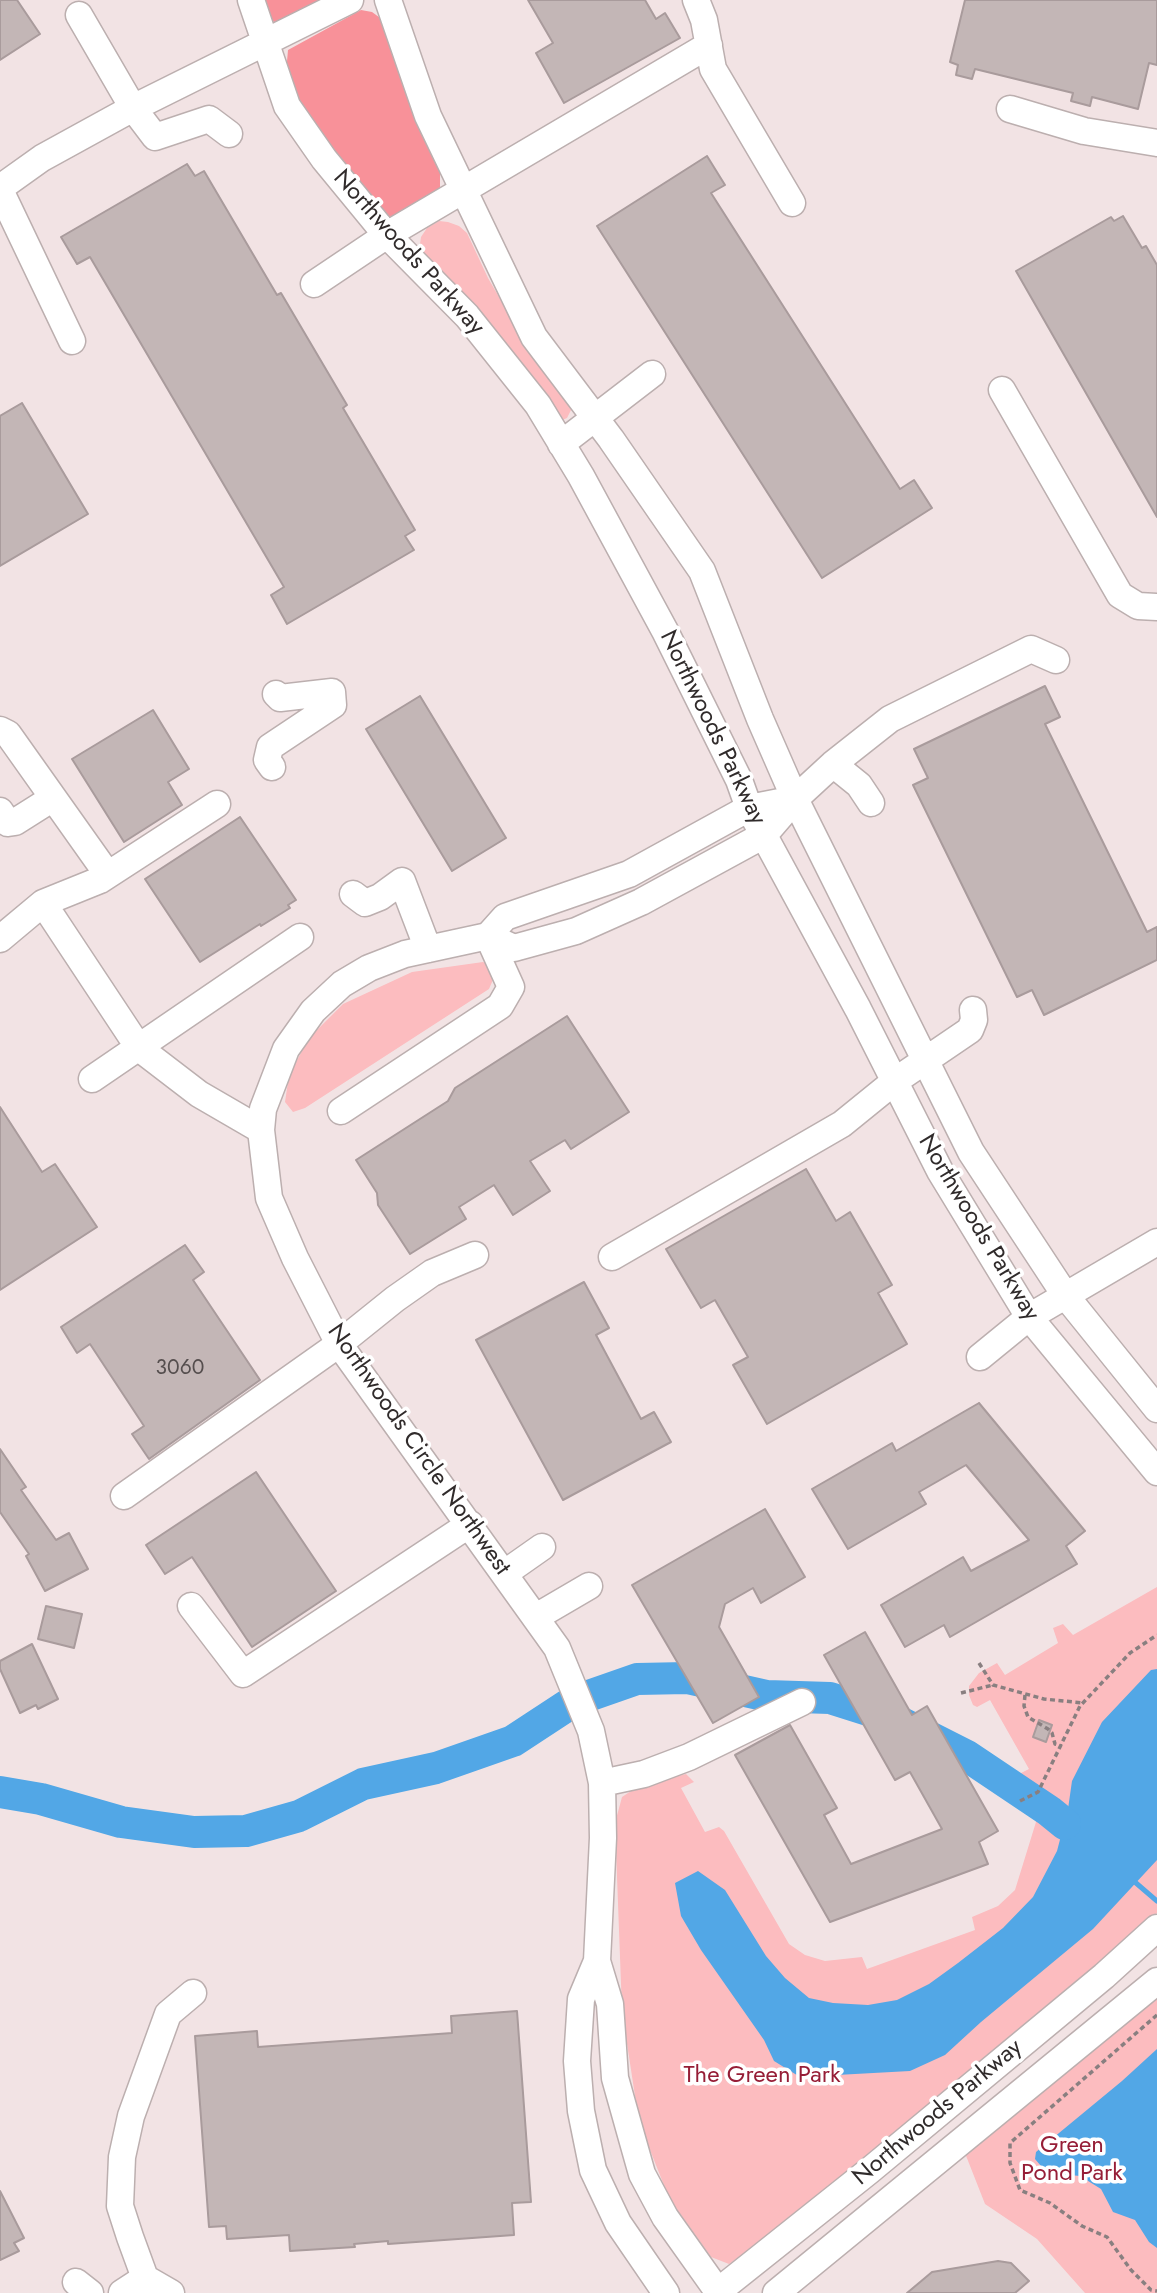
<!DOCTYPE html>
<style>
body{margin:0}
canvas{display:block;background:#f2e3e4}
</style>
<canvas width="1157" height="2293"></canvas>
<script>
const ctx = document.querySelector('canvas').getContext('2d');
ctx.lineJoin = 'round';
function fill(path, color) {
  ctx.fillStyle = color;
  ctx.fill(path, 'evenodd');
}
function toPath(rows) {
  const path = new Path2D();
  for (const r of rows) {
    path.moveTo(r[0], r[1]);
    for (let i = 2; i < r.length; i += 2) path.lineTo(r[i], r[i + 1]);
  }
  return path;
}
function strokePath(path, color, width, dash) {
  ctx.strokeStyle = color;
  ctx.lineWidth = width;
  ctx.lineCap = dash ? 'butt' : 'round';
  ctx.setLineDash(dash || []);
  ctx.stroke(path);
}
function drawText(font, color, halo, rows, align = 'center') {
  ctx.font = font + ' Jost,sans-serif';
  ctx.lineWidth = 7;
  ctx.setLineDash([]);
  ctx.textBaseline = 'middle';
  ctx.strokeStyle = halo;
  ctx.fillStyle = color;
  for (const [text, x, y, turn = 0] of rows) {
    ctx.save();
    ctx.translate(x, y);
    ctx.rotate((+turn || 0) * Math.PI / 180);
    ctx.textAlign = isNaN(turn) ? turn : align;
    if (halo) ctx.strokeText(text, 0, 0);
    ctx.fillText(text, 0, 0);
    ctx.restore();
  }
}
fill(toPath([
 [439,221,448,222,459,226,467,233,488,278,524,340,567,395,571,410,567,418,560,421,419,251,421,237,427,228],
 [483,962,490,965,495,975,489,989,305,1108,293,1112,285,1102,289,1075,309,1038,343,1004,412,972],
 [1157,1587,1157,1913,1127,1942,915,2115,833,2186,759,2243,729,2264,711,2257,669,2198,639,2122,622,2011,615,1823,622,1797,637,1787,686,1774,694,1782,681,1788,705,1832,719,1827,724,1831,789,1944,805,1955,825,1961,862,1957,867,1969,975,1930,972,1917,998,1906,1015,1890,1036,1822,1033,1806,1018,1778,1019,1774,1029,1769,990,1700,977,1707,973,1705,969,1695,969,1686,979,1673,997,1663,1005,1675,1058,1643,1053,1628,1063,1624,1073,1635],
 [1157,1981,1157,2293,1085,2293,1037,2239,985,2204,961,2143]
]), '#fcbcbf');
fill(toPath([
 [261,0,337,0,279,24,268,19],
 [361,10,372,12,383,20,440,171,440,187,434,196,392,217,381,215,302,111,286,73,288,50]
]), '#f89199');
fill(toPath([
 [1157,1669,1157,1860,1093,1929,981,2022,945,2055,910,2071,800,2077,774,2061,764,2040,701,1950,681,1916,675,1883,698,1871,725,1890,766,1956,785,1978,809,1998,833,2003,868,2005,897,2000,929,1984,958,1963,1003,1928,1033,1897,1057,1851,1068,1809,1072,1781,1102,1722,1151,1670],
 [1157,2049,1157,2248,1149,2242,1135,2220,1113,2212,1101,2189,1080,2176,1047,2173,1035,2159,1036,2152,1122,2081]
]), '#52a7e6');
strokePath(toPath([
 [1136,1883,1157,1901]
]), '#52a7e6', 5);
strokePath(toPath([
 [0,1792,41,1799,121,1822,194,1832,246,1831,299,1816,363,1784,436,1768,513,1741,574,1701,637,1679,687,1678,767,1696,830,1698,890,1717,967,1756,1049,1811,1065,1824]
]), '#52a7e6', 32);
const building = toPath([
 [0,0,17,0,40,34,0,60,0,0],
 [528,0,645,0,656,19,665,13,680,38,564,103,536,53,553,43,528,0],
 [965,0,1157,0,1157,65,1149,63,1138,109,1092,97,1090,106,1071,101,1073,93,975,69,972,79,956,75,958,65,950,62,965,0],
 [707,156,725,185,711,193,900,489,914,480,932,508,822,578,597,226,707,156],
 [187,164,195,176,204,171,277,295,281,293,347,405,343,408,415,530,405,536,414,550,287,624,271,595,284,587,90,257,77,264,61,237,187,164],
 [1123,216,1142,248,1146,246,1157,265,1157,517,1016,271,1111,217,1114,221,1123,216],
 [22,403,88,514,0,566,0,416,22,403],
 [1045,686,1060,717,1045,724,1147,932,1157,927,1157,960,1044,1015,1032,990,1017,997,913,785,928,778,914,749,1045,686],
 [420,696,506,838,452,871,366,729,420,696],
 [153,710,189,769,168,782,182,805,124,842,72,759,153,710],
 [240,817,296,900,288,905,290,908,261,926,260,924,200,962,145,879,240,817],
 [567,1016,629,1112,571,1149,565,1140,530,1161,550,1191,513,1215,494,1185,459,1207,466,1219,410,1254,378,1205,377,1193,356,1160,448,1101,455,1088,567,1016],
 [0,1107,42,1172,55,1164,97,1227,0,1290,0,1107],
 [806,1169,836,1221,850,1212,892,1285,878,1293,907,1344,767,1424,733,1365,748,1357,715,1300,701,1308,666,1249,806,1169],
 [185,1245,204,1272,193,1280,260,1380,149,1459,132,1434,144,1426,90,1344,77,1353,61,1327,185,1245],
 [584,1282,609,1328,596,1335,641,1419,654,1412,671,1442,563,1500,476,1340,584,1282],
 [979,1403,1085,1531,1066,1546,1077,1564,950,1637,944,1625,905,1647,881,1605,963,1557,971,1571,1029,1540,966,1465,919,1492,926,1504,848,1549,812,1489,892,1443,896,1451,979,1403],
 [0,1449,26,1487,21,1490,56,1540,69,1533,88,1569,45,1591,26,1556,29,1554,0,1512,0,1449],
 [256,1472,336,1591,252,1647,192,1557,165,1574,146,1545,256,1472],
 [765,1509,805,1577,761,1603,753,1588,725,1604,719,1627,759,1697,713,1723,632,1585,765,1509],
 [46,1606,82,1614,74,1648,38,1639,46,1606],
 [865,1632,912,1715,927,1706,998,1831,979,1842,988,1864,830,1922,735,1755,790,1725,837,1808,824,1815,851,1864,942,1829,910,1772,895,1780,824,1655,865,1632],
 [32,1644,58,1699,38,1709,36,1705,20,1713,0,1669,0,1661,32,1644],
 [1039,1720,1052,1725,1046,1742,1033,1737,1039,1720],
 [517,2011,531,2202,512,2203,514,2235,388,2244,388,2241,354,2244,355,2247,290,2251,289,2235,227,2239,226,2226,209,2227,195,2036,257,2031,258,2047,452,2033,451,2016,517,2011],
 [0,2191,24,2238,14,2243,19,2251,0,2260,0,2191],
 [998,2261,1011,2263,1029,2281,1015,2293,907,2293,932,2272,998,2261]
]);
fill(building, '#c3b6b6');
strokePath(building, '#a99b9c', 2);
const minor = toPath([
 [251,0,287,106,324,159,384,232,467,316,538,405,581,476,665,631,739,780,749,808,858,1009,940,1171,1029,1317,1157,1472],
 [388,0,428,116,534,337,611,439,702,571,760,719,795,799,971,1152,1065,1295,1157,1409],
 [696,0,704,20,713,69,792,203],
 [79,15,133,108,155,137,209,119,229,134],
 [1010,109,1084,131,1157,143],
 [0,188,42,158,133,108,350,0],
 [0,190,72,341],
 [314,284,387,235,709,45],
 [1002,390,1120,595,1138,606,1157,607],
 [561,444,652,374],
 [0,730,8,734,108,875],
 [833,764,859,785,871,803],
 [272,767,267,760,270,747,333,705,332,692,280,698,276,694],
 [0,811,8,823,15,822,53,798],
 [353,894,365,903,380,897,402,881,428,949],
 [43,903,139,1048,199,1094,261,1130],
 [488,936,514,948,576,931,641,902,764,835,795,799,833,764,890,719,1031,649,1056,660],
 [0,939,43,903,100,880,217,804],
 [92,1079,300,937],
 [341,1111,500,1006,511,987,488,936],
 [612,1257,842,1124,895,1081,970,1030,974,1020,973,1010],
 [980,1357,1029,1317,1157,1242],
 [124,1496,339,1344,395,1299,432,1273,475,1255],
 [505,1573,542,1547],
 [191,1606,243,1674,470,1524],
 [536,1617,589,1586],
 [602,1783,644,1774,689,1757,802,1702],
 [597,1961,581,1999,577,2061,581,2111,593,2170,618,2223,666,2293],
 [76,2282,90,2293],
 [122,2293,145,2278],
 [171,2293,145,2278,130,2237,120,2206,122,2157,131,2116,168,2014,193,1993],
 [716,2293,869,2171,1104,1976,1157,1928],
 [719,2293,665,2217,642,2174,615,2078,610,2004,597,1961,603,1838,602,1783,591,1731,557,1648,339,1344,295,1258,269,1198,261,1130,263,1109,286,1049,313,1011,342,984,369,968,405,954,488,936,505,917,629,874,749,808,795,799],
 [776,2293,1157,1981]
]);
strokePath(minor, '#bcafaf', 29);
strokePath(toPath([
 [979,1663,993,1685,1044,1699,1083,1703],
 [961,1693,993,1685],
 [1025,1695,1024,1706,1028,1717,1048,1729,1052,1733,1055,1744,1062,1746],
 [1020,1801,1038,1792,1080,1706,1130,1653,1157,1635],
 [1157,2015,1010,2143,1010,2163,1020,2190,1050,2203,1082,2226,1107,2237,1131,2270,1151,2290,1157,2291]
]), '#897f80', 3.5, [5, 3.5]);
strokePath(minor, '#fff', 26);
drawText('21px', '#554e4e', null, [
 ["3060",180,1369]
]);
drawText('24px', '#302b2b', '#fff', [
 ["Northwoods Parkway",408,253,48],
 ["Northwoods Parkway",712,728,64],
 ["Northwoods Parkway",978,1228,59],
 ["Northwoods Circle Northwest",418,1450,55],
 ["Northwoods Parkway",938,2113,-40]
]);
drawText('24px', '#961e37', '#fff', [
 ["The Green Park",762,2076],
 ["Green",1072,2146],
 ["Pond Park",1072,2174]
]);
</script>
